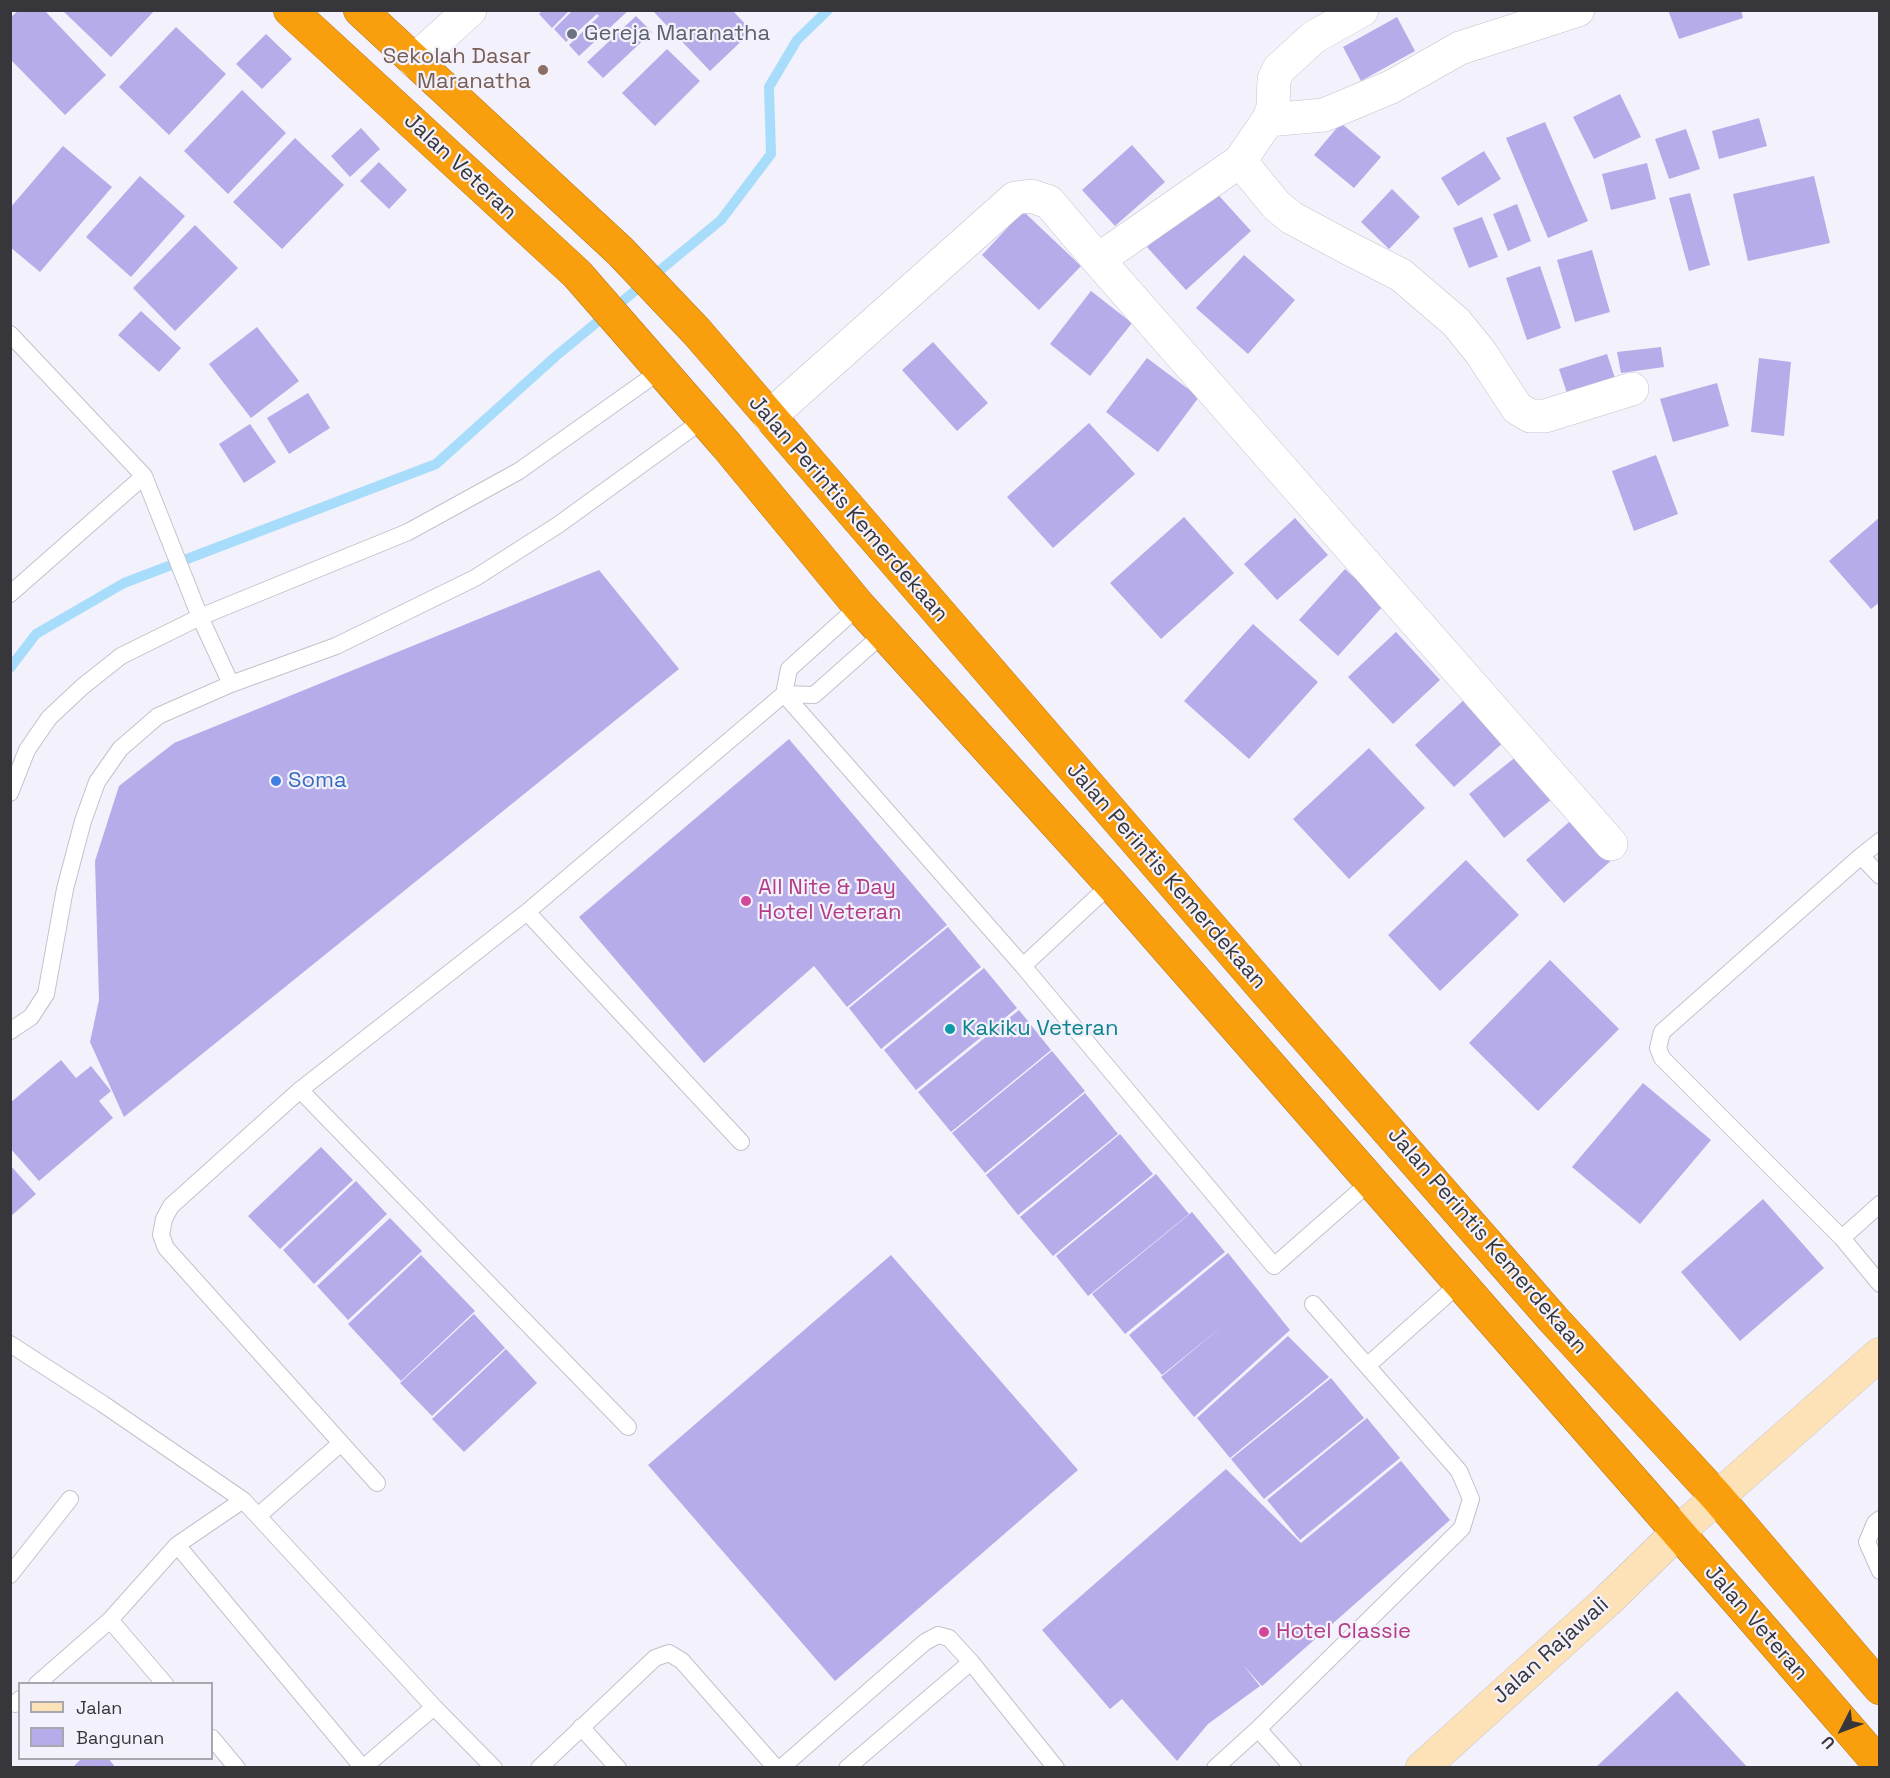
<!DOCTYPE html>
<style>
body{margin:0}
#map{position:relative;width:1890px;height:1778px;overflow:hidden;background:#f3f1fc;font-family:"Space Grotesk",sans-serif}
canvas{display:block}
.frame{position:absolute;inset:0;border:12px solid #37363b;pointer-events:none}
.legend{position:absolute;left:18px;top:1682px;width:195px;height:78px;box-sizing:border-box;background:#f3f1fc;border:2px solid #a8a6af;margin:0;padding:8px 10px;list-style:none;font-size:18px;color:#37363b}
.legend li{display:flex;align-items:center;gap:12px;height:30px}
.legend b{width:30px;border:2px solid #a8a6af}
.north{position:absolute;left:1812px;top:1700px;width:60px;height:60px;-webkit-text-stroke:4px #f3f1fc;paint-order:stroke;rotate:228deg;font-size:16px;font-weight:700;line-height:24px;text-align:center;color:#37363b}
.north::after{content:'';display:block;margin:auto;width:21px;height:27px;background:#37363b;clip-path:polygon(50% 0,100% 100%,50% 72%,0 100%)}
</style>
<div id="map">
<canvas width="1890" height="1778"></canvas>
<div class="frame"></div>
<ul class="legend">
<li><b style="height:8px;background:#fde2b7"></b>Jalan</li>
<li><b style="height:16px;background:#b6ace9"></b>Bangunan</li>
</ul>
<div class="north">U</div>
</div>
<script>
const ctx = document.querySelector('canvas').getContext('2d');
ctx.lineJoin = 'round';
function toPath(rows) {
  const path = new Path2D();
  for (const r of rows) {
    path.moveTo(r[0], r[1]);
    for (let i = 2; i < r.length; i += 2) path.lineTo(r[i], r[i + 1]);
  }
  return path;
}
function strokePath(path, color, width, dash) {
  ctx.strokeStyle = color;
  ctx.lineWidth = width;
  ctx.lineCap = dash ? 'butt' : 'round';
  ctx.setLineDash(dash || []);
  ctx.stroke(path);
}
function fill(path, color) {
  ctx.fillStyle = color;
  ctx.fill(path, 'evenodd');
}
function drawText(font, color, halo, rows, align = 'center') {
  ctx.font = font + ' "Space Grotesk",sans-serif';
  ctx.lineWidth = 4.5;
  ctx.setLineDash([]);
  ctx.textBaseline = 'middle';
  ctx.strokeStyle = halo;
  ctx.fillStyle = color;
  for (const [text, x, y, turn = 0] of rows) {
    ctx.save();
    ctx.translate(x, y);
    ctx.rotate((+turn || 0) * Math.PI / 180);
    ctx.textAlign = isNaN(turn) ? turn : align;
    if (halo) ctx.strokeText(text, 0, 0);
    ctx.fillText(text, 0, 0);
    ctx.restore();
  }
}
strokePath(toPath([
 [10,668,36,634,124,583,436,464,556,356,721,220,771,154,769,87,797,40,828,10]
]), '#a7ddfb', 10);
fill(toPath([
 [19,10,44,10,106,75,65,115,10,59,10,18],
 [62,10,155,10,111,57],
 [543,10,570,10,552,28,539,14],
 [573,10,629,10,579,56,569,45,599,16,597,14,566,42,554,29],
 [652,10,732,10,752,31,710,71],
 [1668,10,1741,10,1743,18,1679,39],
 [636,16,652,32,603,78,587,62],
 [1397,17,1415,51,1361,81,1343,47],
 [176,27,226,74,169,135,119,87],
 [266,34,292,59,262,89,236,64],
 [667,49,700,81,655,126,622,93],
 [242,90,286,133,228,194,184,151],
 [1620,94,1641,137,1594,159,1573,117],
 [1759,118,1767,146,1719,159,1712,131],
 [1545,122,1588,221,1548,238,1506,138],
 [1341,123,1381,157,1354,188,1314,155],
 [361,128,380,149,350,177,331,156],
 [1686,129,1700,169,1669,179,1655,139],
 [295,138,344,185,282,249,233,202],
 [1132,145,1165,182,1115,226,1082,190],
 [63,146,112,187,40,272,10,247,10,208],
 [1484,151,1501,179,1458,206,1441,178],
 [379,162,407,190,389,209,360,181],
 [1647,163,1656,199,1611,210,1602,174],
 [140,176,185,216,131,277,86,237],
 [1814,176,1830,243,1748,261,1733,194],
 [1212,188,1251,231,1186,290,1147,247],
 [1392,189,1420,217,1389,249,1361,222],
 [1690,193,1710,265,1689,271,1669,198],
 [1517,204,1531,241,1508,251,1493,214],
 [1023,211,1081,266,1039,310,982,255],
 [1482,217,1498,257,1469,268,1453,228],
 [195,225,238,268,175,331,133,288],
 [1592,250,1610,312,1575,322,1557,260],
 [1244,255,1295,300,1248,354,1196,308],
 [1540,266,1561,328,1527,340,1506,278],
 [1091,291,1132,323,1090,376,1050,344],
 [141,311,181,348,159,372,118,335],
 [257,327,299,381,251,418,209,364],
 [933,342,988,403,957,431,902,370],
 [1661,347,1664,367,1621,373,1617,352],
 [1607,354,1618,387,1570,402,1559,369],
 [1147,358,1199,397,1158,452,1106,412],
 [1759,358,1791,362,1784,436,1751,432],
 [1717,383,1729,426,1673,442,1660,399],
 [308,393,330,428,289,454,267,418],
 [1089,423,1135,474,1053,548,1007,497],
 [250,424,276,462,244,483,219,444],
 [1656,455,1678,514,1634,531,1612,471],
 [1184,517,1234,573,1161,639,1110,583],
 [1880,517,1880,602,1871,609,1829,561],
 [1295,518,1328,555,1277,600,1244,564],
 [1345,569,1384,605,1338,656,1299,620],
 [599,570,679,669,124,1117,90,1042,99,1000,95,861,119,786,174,743],
 [1253,624,1318,682,1249,759,1184,701],
 [1396,632,1440,680,1393,724,1348,677],
 [1467,697,1506,740,1454,787,1415,745],
 [789,739,947,925,847,1007,814,966,704,1063,579,917],
 [1369,748,1425,808,1349,879,1293,819],
 [1517,756,1552,799,1504,838,1469,794],
 [1576,816,1614,858,1564,903,1526,860],
 [1466,860,1519,915,1440,991,1388,935],
 [948,927,981,967,881,1049,849,1008],
 [1550,960,1619,1029,1538,1111,1469,1043],
 [984,968,1017,1008,916,1090,884,1050],
 [1019,1010,1051,1050,951,1132,918,1092],
 [1052,1051,1085,1091,985,1173,952,1133],
 [61,1060,76,1078,91,1066,111,1091,99,1101,113,1118,39,1181,10,1148,10,1103],
 [1643,1083,1711,1140,1640,1224,1572,1167],
 [1085,1093,1118,1134,1018,1215,986,1175],
 [1120,1134,1153,1174,1053,1256,1020,1217],
 [321,1147,353,1180,280,1249,248,1216],
 [10,1165,36,1194,10,1217],
 [1156,1174,1189,1214,1088,1296,1056,1256],
 [356,1181,387,1214,314,1284,283,1250],
 [1763,1199,1824,1268,1740,1341,1681,1272],
 [1192,1212,1225,1252,1125,1334,1092,1294],
 [390,1218,422,1251,348,1320,317,1286],
 [1228,1253,1290,1330,1194,1417,1161,1377,1225,1324,1162,1375,1129,1335],
 [421,1255,475,1311,401,1381,348,1324],
 [891,1255,1078,1470,835,1681,648,1465],
 [474,1314,505,1348,432,1416,400,1383],
 [1288,1336,1329,1377,1230,1458,1197,1418],
 [506,1349,537,1383,464,1452,432,1419],
 [1331,1378,1364,1418,1264,1499,1231,1459],
 [1367,1418,1400,1458,1300,1540,1267,1500],
 [1401,1461,1450,1520,1262,1686,1243,1665,1260,1686,1208,1724,1177,1761,1122,1699,1110,1709,1042,1630,1226,1469,1301,1543],
 [1677,1691,1748,1768,1595,1768],
 [82,1758,108,1758,116,1768,72,1768]
]), '#b6ace9');
const lane = toPath([
 [10,334,144,476,200,617,231,684],
 [10,594,144,476],
 [859,606,789,669,784,694,814,695,884,633],
 [10,793,27,750,49,718,82,687,121,656,200,617,408,532,519,471,660,371],
 [1880,841,1861,856,1880,876],
 [1861,856,1662,1032,1658,1048,1662,1058,1842,1238,1880,1284],
 [527,912,741,1142],
 [1023,966,1111,884],
 [10,1031,31,1017,46,994,65,889,83,821,97,782,120,749,158,716,231,684,336,646,475,578,558,525,703,420],
 [300,1090,171,1206,164,1219,161,1235,166,1248,377,1483],
 [1842,1238,1880,1204],
 [10,1344,103,1404,243,1500,434,1707,494,1768],
 [1367,1366,1460,1283],
 [628,1427,300,1090,527,912,784,694,1023,966,1274,1266,1371,1181],
 [258,1516,341,1443],
 [1880,1519,1875,1523,1867,1542,1880,1571],
 [177,1545,243,1500],
 [10,1575,70,1499],
 [110,1620,165,1684],
 [37,1684,110,1620,177,1545,363,1768],
 [15,1704,20,1699],
 [581,1727,618,1768],
 [1258,1729,1293,1768],
 [212,1738,237,1768],
 [363,1768,434,1707],
 [539,1768,655,1658,669,1653,682,1661,776,1768],
 [781,1768,925,1642,938,1635,949,1638,971,1662],
 [847,1768,971,1662,1056,1768],
 [1215,1768,1258,1729,1462,1528,1471,1499,1459,1471,1313,1304]
]);
const street = toPath([
 [414,61,470,10],
 [1268,120,1324,115,1391,87,1460,48,1578,10],
 [1240,161,1277,206,1292,218,1346,247,1401,275,1456,322,1481,353,1517,408,1530,416,1545,416,1632,389],
 [1098,260,1240,161,1268,120,1273,108,1274,79,1279,69,1314,37,1362,10],
 [769,417,1015,198,1031,196,1049,202,1098,260,1611,844]
]);
const secondary = toPath([
 [1422,1768,1606,1602,1678,1532,1880,1354]
]);
const highway = toPath([
 [290,10,577,274,727,446,859,606,1111,884,1759,1625,1880,1765],
 [360,10,620,251,697,332,1279,1006,1553,1319,1717,1497,1880,1688]
]);
strokePath(lane, '#c3c1cc', 18);
strokePath(street, '#c3c1cc', 34);
strokePath(secondary, '#c3c1cc', 34);
strokePath(highway, '#b57a1e', 34);
strokePath(lane, '#fff', 16);
strokePath(street, '#fff', 33);
strokePath(secondary, '#fde2b7', 33);
strokePath(highway, '#f99f0e', 33);
for (const [x, y, r, color] of [
 [572,34,6,"#6b7280"],
 [543,70,6,"#8d6e63"],
 [276,781,6,"#3f7fe0"],
 [746,901,6,"#d1479c"],
 [950,1029,6,"#0f9aa8"],
 [1264,1632,6,"#d1479c"]
]) {
  const dot = new Path2D();
  dot.arc(x, y, r, 0, 2 * Math.PI);
  ctx.fillStyle = color;
  ctx.fill(dot);
  strokePath(dot, '#f3f1fc', 2);
}
drawText('22px', '#5b616d', '#f3f1fc', [
 ["Gereja Maranatha",584,34]
], 'left');
drawText('22px', '#785e54', '#f3f1fc', [
 ["Sekolah Dasar",531,57],
 ["Maranatha",531,82]
], 'right');
drawText('22px', '#37363b', '#f3f1fc', [
 ["Jalan Veteran",460,167,43],
 ["Jalan Perintis Kemerdekaan",848,509,49],
 ["Jalan Perintis Kemerdekaan",1166,876,49],
 ["Jalan Perintis Kemerdekaan",1487,1241,49],
 ["Jalan Veteran",1756,1623,49],
 ["Jalan Rajawali",1551,1651,-42]
]);
drawText('22px', '#366cbe', '#f3f1fc', [
 ["Soma",288,781]
], 'left');
drawText('22px', '#b23c85', '#f3f1fc', [
 ["All Nite & Day",758,888],
 ["Hotel Veteran",758,913],
 ["Hotel Classie",1276,1632]
], 'left');
drawText('22px', '#0d838f', '#f3f1fc', [
 ["Kakiku Veteran",962,1029]
], 'left');
</script>
